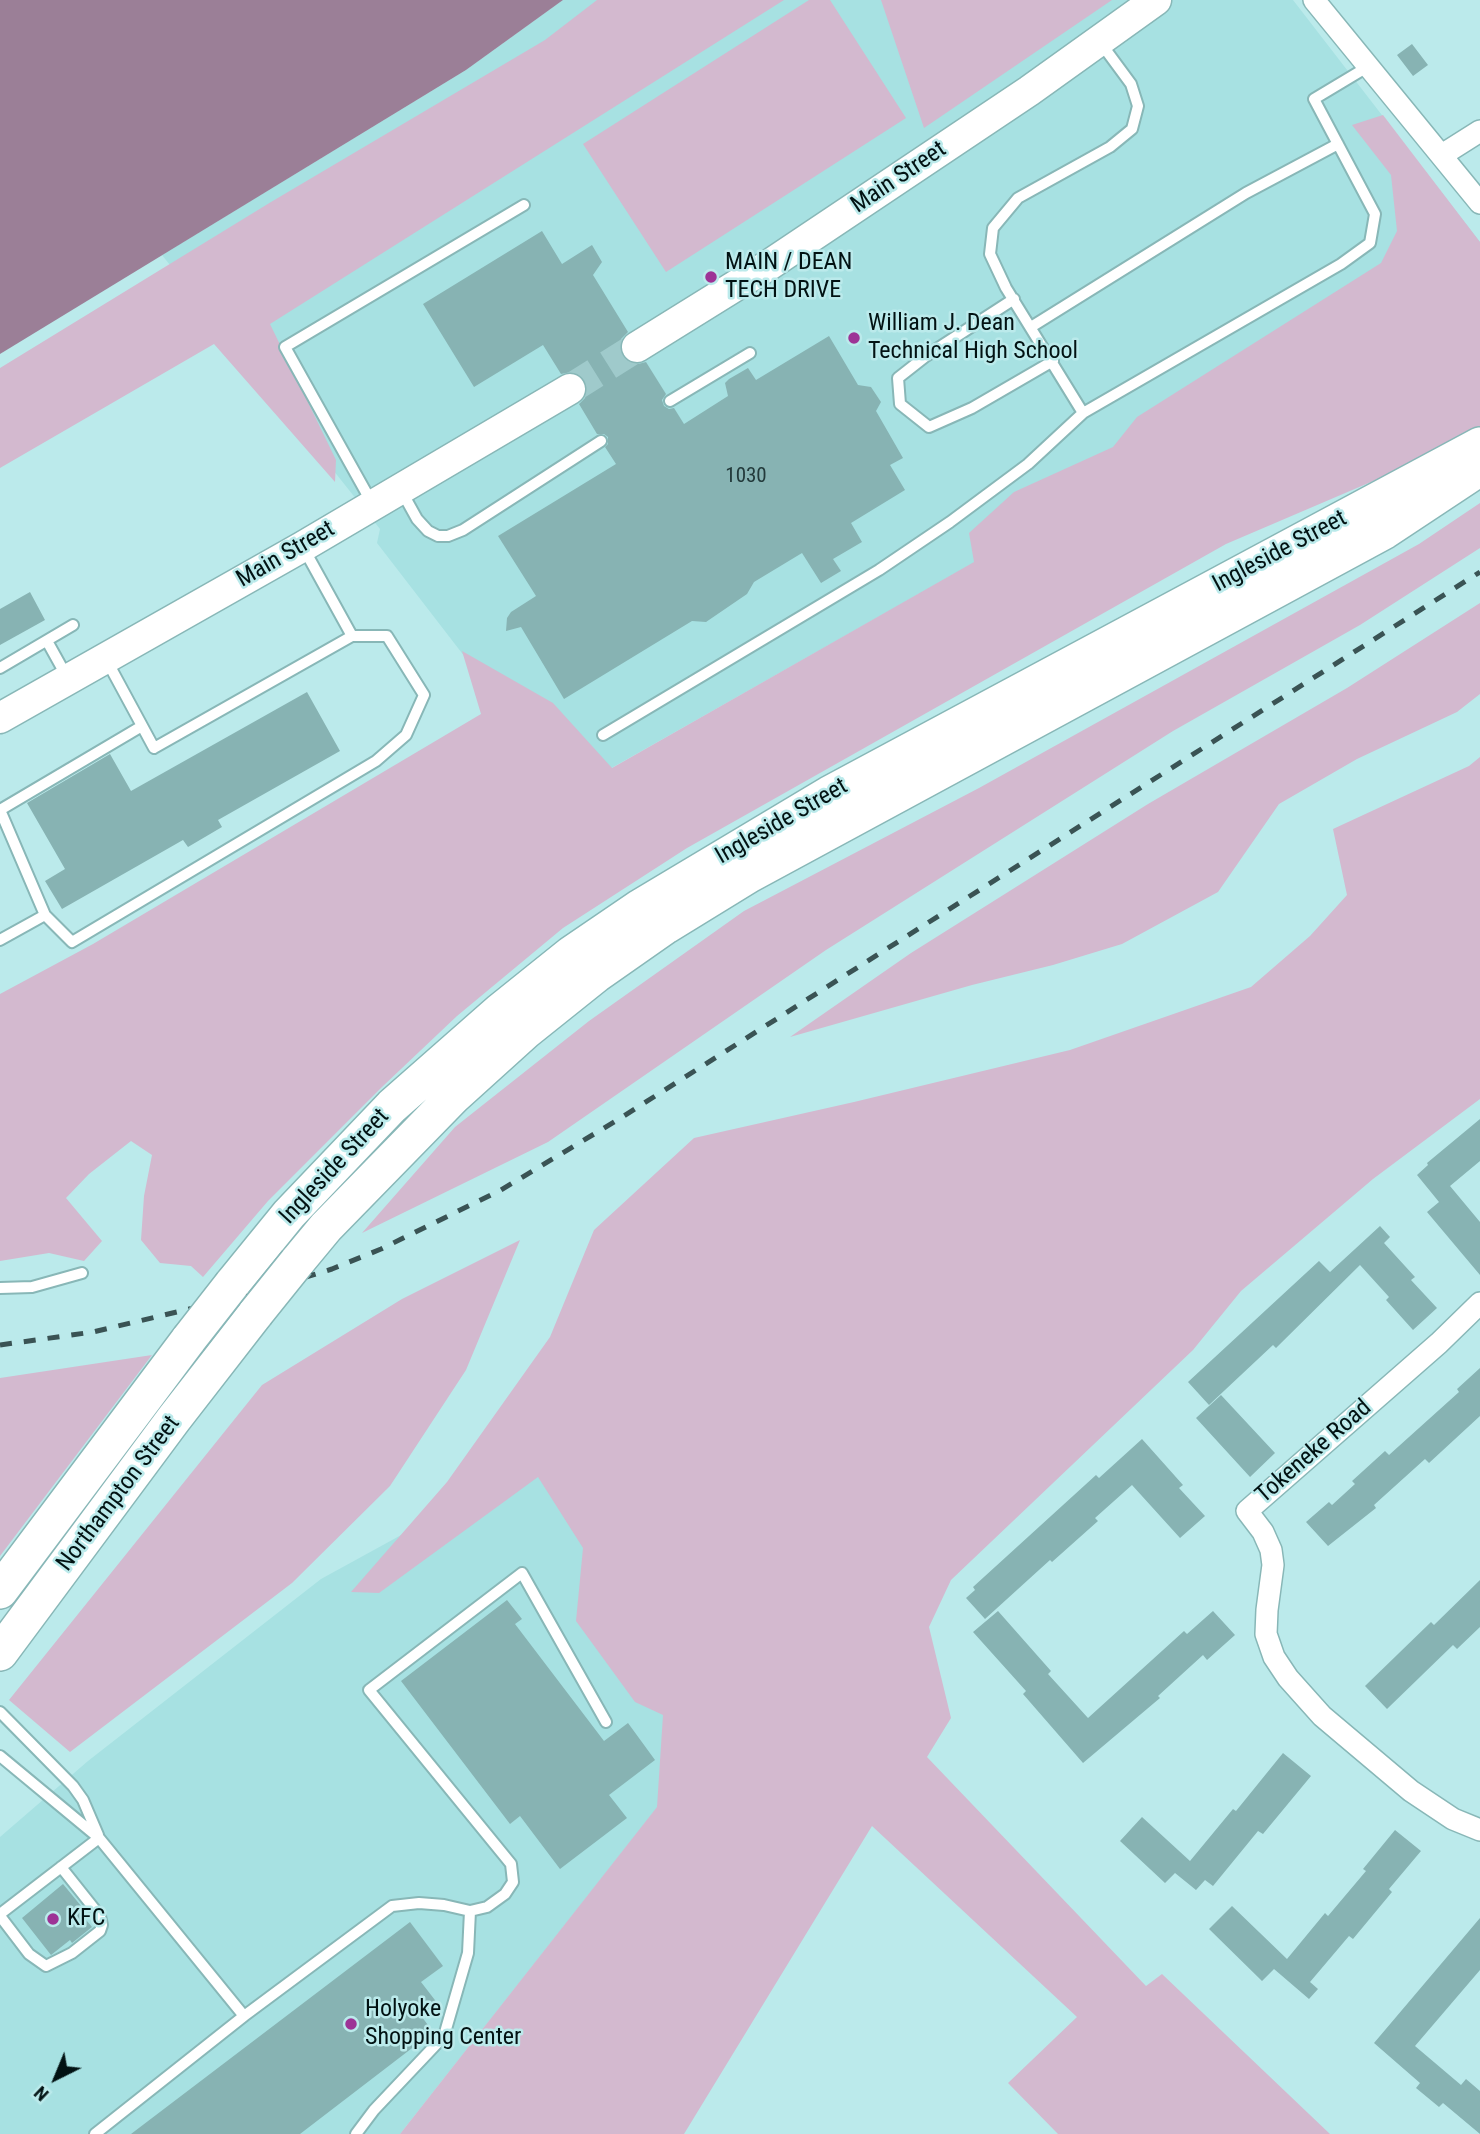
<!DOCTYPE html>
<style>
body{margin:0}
#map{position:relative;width:1480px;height:2134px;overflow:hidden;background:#bbeaeb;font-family:"Roboto Condensed",sans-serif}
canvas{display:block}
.north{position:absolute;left:21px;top:2043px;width:70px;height:70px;-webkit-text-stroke:5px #bbeaeb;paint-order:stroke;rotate:223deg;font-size:19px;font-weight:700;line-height:28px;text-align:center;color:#021213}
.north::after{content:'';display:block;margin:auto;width:24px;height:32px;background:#021213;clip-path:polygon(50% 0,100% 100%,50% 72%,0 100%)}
</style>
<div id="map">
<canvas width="1480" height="2134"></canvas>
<div class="north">N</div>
</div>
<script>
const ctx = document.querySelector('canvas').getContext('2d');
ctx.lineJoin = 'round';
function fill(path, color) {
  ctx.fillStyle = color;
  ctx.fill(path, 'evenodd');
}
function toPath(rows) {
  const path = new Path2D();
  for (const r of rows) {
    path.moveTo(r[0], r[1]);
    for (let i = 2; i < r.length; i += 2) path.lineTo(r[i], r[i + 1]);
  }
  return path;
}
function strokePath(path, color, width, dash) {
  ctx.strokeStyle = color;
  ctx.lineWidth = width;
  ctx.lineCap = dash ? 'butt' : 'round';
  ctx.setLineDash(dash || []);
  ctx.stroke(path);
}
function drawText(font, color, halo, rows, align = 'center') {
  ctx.font = font + ' "Roboto Condensed",sans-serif';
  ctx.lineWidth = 5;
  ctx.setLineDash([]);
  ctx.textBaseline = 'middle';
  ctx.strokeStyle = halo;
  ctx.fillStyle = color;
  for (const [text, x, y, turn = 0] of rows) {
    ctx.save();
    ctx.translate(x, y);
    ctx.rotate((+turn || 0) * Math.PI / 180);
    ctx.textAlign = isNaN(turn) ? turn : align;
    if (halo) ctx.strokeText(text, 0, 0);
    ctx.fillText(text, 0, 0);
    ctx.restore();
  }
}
fill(toPath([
 [563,0,1293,0,1480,242,986,556,569,792,377,543,380,529,162,255,466,70],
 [538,1460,709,1742,400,2134,0,2134,0,1837,88,1761,321,1579]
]), '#a7e1e2');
fill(toPath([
 [597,0,784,0,270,324,336,460,335,482,214,344,0,468,0,368,271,202,545,40],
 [809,0,830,0,906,118,666,272,583,144],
 [881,0,1112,0,924,128],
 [1383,115,1480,242,1480,429,1399,470,1226,544,687,848,563,928,457,1016,382,1087,268,1201,203,1277,191,1266,160,1263,141,1240,144,1196,152,1155,131,1141,89,1174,66,1198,102,1241,84,1261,49,1253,0,1261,0,994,93,944,481,714,462,651,553,703,612,768,974,562,969,533,1014,492,1113,447,1137,417,1381,263,1397,231,1391,175,1352,125],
 [1480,503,1480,548,1360,625,1173,731,826,950,548,1142,362,1233,455,1127,589,1021,744,911,979,788,1419,544],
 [1480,603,1480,694,1457,712,1357,759,1279,804,1218,892,1122,944,1053,965,972,985,790,1037,911,953,1148,804,1347,688],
 [1480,757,1480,1099,1373,1179,1241,1291,1193,1350,951,1580,929,1627,951,1718,927,1757,1146,1986,1162,1974,1330,2134,1058,2134,1008,2083,1077,2017,872,1826,684,2134,400,2134,657,1807,663,1715,635,1702,576,1621,583,1548,538,1477,379,1593,351,1592,447,1482,550,1337,594,1230,694,1138,854,1102,1070,1050,1251,987,1310,936,1347,895,1333,829,1469,766],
 [520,1240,466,1370,390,1486,292,1583,70,1752,9,1700,262,1385,402,1299],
 [152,1355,0,1556,0,1378]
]), '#d3b9cf');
fill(toPath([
 [0,0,563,0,466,70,0,354]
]), '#9b7f97');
fill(toPath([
 [1412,44,1428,65,1413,76,1397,55],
 [542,231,562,264,592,245,602,262,593,275,628,332,621,339,620,347,622,356,629,363,638,364,646,362,666,394,662,400,664,406,669,409,674,408,684,424,728,396,725,383,729,379,748,368,756,380,829,336,858,385,871,387,881,402,876,411,903,458,890,465,905,490,851,523,862,542,833,559,841,571,821,583,802,553,754,582,747,594,706,622,692,621,564,699,521,627,506,631,507,618,511,612,536,596,498,536,616,464,605,447,608,444,608,437,604,434,597,434,579,404,585,398,587,390,585,380,578,374,571,372,561,374,543,345,474,387,423,304],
 [30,592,45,620,0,645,0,609],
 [307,692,340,751,218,820,222,827,188,847,183,840,62,909,45,881,65,869,27,803,110,754,131,791],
 [1480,1119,1480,1161,1450,1186,1480,1222,1480,1275,1427,1212,1439,1202,1417,1175,1428,1165,1427,1163],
 [1380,1226,1390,1237,1384,1243,1415,1277,1411,1280,1437,1308,1413,1330,1386,1300,1389,1297,1360,1265,1276,1348,1273,1345,1209,1405,1188,1382,1319,1261,1330,1272],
 [1480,1368,1480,1416,1429,1463,1425,1459,1374,1505,1376,1508,1328,1546,1306,1522,1329,1502,1332,1505,1355,1484,1352,1481,1385,1451,1389,1455,1459,1392,1457,1389],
 [1221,1395,1275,1453,1250,1477,1196,1418],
 [1142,1439,1183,1485,1179,1488,1205,1516,1180,1538,1132,1485,1095,1518,1098,1521,1052,1562,1050,1560,985,1619,966,1598,975,1590,973,1587,1096,1475,1099,1478],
 [1480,1580,1480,1627,1457,1649,1453,1645,1387,1709,1365,1686,1431,1622,1434,1625],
 [507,1600,522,1619,515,1624,604,1741,628,1723,655,1760,609,1795,627,1818,560,1869,520,1816,510,1824,401,1681],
 [998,1611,1051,1671,1048,1674,1088,1718,1184,1631,1187,1634,1213,1611,1235,1635,1207,1660,1203,1655,1158,1696,1160,1698,1083,1763,1023,1694,1026,1691,973,1632],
 [1283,1753,1311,1776,1263,1834,1258,1831,1213,1886,1205,1880,1196,1890,1175,1873,1165,1883,1120,1841,1142,1817,1190,1861,1233,1809,1236,1811],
 [1395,1830,1421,1851,1389,1889,1392,1892,1353,1939,1349,1936,1310,1982,1318,1989,1309,1999,1274,1969,1262,1981,1209,1929,1232,1906,1287,1959,1325,1913,1328,1916,1366,1871,1363,1869],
 [63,1884,86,1912,82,1915,92,1927,72,1943,70,1940,51,1955,22,1918],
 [1480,1918,1480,1970,1415,2046,1461,2085,1466,2079,1480,2091,1480,2134,1443,2103,1439,2107,1416,2088,1420,2083,1374,2043],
 [410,1922,443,1966,421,1982,438,2004,422,2017,433,2032,300,2134,131,2134]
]), '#87b3b3');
strokePath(toPath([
 [570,389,637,347]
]), '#9fcacb', 30, [30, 15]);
const service = toPath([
 [1014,299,926,356,898,378,900,404,929,427,972,408,1053,361],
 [1031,327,1246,193,1338,144],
 [670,401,750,353],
 [1083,413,1341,264,1370,243,1375,214,1314,99,1369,66],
 [402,492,417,519,428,531,438,536,448,536,463,530,601,441],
 [372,503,285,347,524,205],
 [47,641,67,677],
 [107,661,154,748,352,636,304,549],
 [0,668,73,625],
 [603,735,879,570,950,522,1028,464,1083,413,1006,288,990,254,993,228,1018,198,1110,147,1132,129,1138,106,1131,84,1100,42],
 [0,810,45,915,0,940],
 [0,810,142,726],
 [45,915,72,942,376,761,406,735,424,695,387,636,352,636],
 [0,1288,32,1287,82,1273],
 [0,1712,73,1786,83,1800,98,1835],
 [0,1756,99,1838,244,2016],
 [0,1914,99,1838],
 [0,1916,29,1954,46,1966,72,1953,100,1931,102,1925,100,1916,61,1867],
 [95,2134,244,2016,392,1906,419,1903,444,1905,470,1911,487,1907,505,1894,513,1882,511,1864,369,1690,522,1573,606,1722],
 [356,2134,374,2110,444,2036,468,1953,470,1911]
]);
const minor = toPath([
 [1314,0,1480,203],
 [1442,155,1480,131],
 [1480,1303,1439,1343,1247,1511,1263,1532,1271,1550,1273,1565,1267,1610,1266,1634,1274,1657,1288,1678,1322,1716,1411,1791,1453,1819,1480,1830]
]);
const secondary = toPath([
 [637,347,769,265,1029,91,1156,0],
 [0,718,302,547,570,389]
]);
const primary = toPath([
 [297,1262,326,1227,453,1097,526,1031,596,975,666,926,749,875,1385,531,1480,468],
 [232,1284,289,1214,392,1106,500,1011,571,954,640,907,829,794,1480,445],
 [0,1591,189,1339],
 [0,1653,173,1420,256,1313]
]);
strokePath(service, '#88b7b7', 14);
strokePath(minor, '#88b7b7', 24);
strokePath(secondary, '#88b7b7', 33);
strokePath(primary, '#88b7b7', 38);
strokePath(service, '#fff', 10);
strokePath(minor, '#fff', 21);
strokePath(secondary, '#fff', 30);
strokePath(primary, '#fff', 35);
strokePath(toPath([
 [0,1345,93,1332,248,1295,332,1269,381,1249,501,1190,619,1119,1480,572]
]), '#3a5354', 5, [12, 12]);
const primaryBridge = toPath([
 [256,1313,297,1262],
 [189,1339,232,1284]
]);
strokePath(primaryBridge, '#88b7b7', 38, []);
strokePath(primaryBridge, '#fff', 35);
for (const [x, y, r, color] of [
 [711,277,7,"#9d3396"],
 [854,338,7,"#9d3396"],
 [53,1919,7,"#9d3396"],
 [351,2024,7,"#9d3396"]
]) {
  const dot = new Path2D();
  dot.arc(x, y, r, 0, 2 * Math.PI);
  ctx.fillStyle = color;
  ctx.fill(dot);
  strokePath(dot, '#bbeaeb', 2.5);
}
drawText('21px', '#233a3b', null, [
 ["1030",746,477]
]);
drawText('24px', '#021213', '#bbeaeb', [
 ["Main Street",899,178,-34],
 ["Ingleside Street",1280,552,-28],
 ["Main Street",286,555,-30],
 ["Ingleside Street",782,822,-30],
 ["Ingleside Street",335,1167,-47],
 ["Tokeneke Road",1314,1452,-41],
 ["Northampton Street",119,1494,-53]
]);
drawText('24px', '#021213', '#bbeaeb', [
 ["MAIN / DEAN",725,263],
 ["TECH DRIVE",725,291],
 ["William J. Dean",868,324],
 ["Technical High School",868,352],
 ["KFC",67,1919],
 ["Holyoke",365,2010],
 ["Shopping Center",365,2038]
], 'left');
</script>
